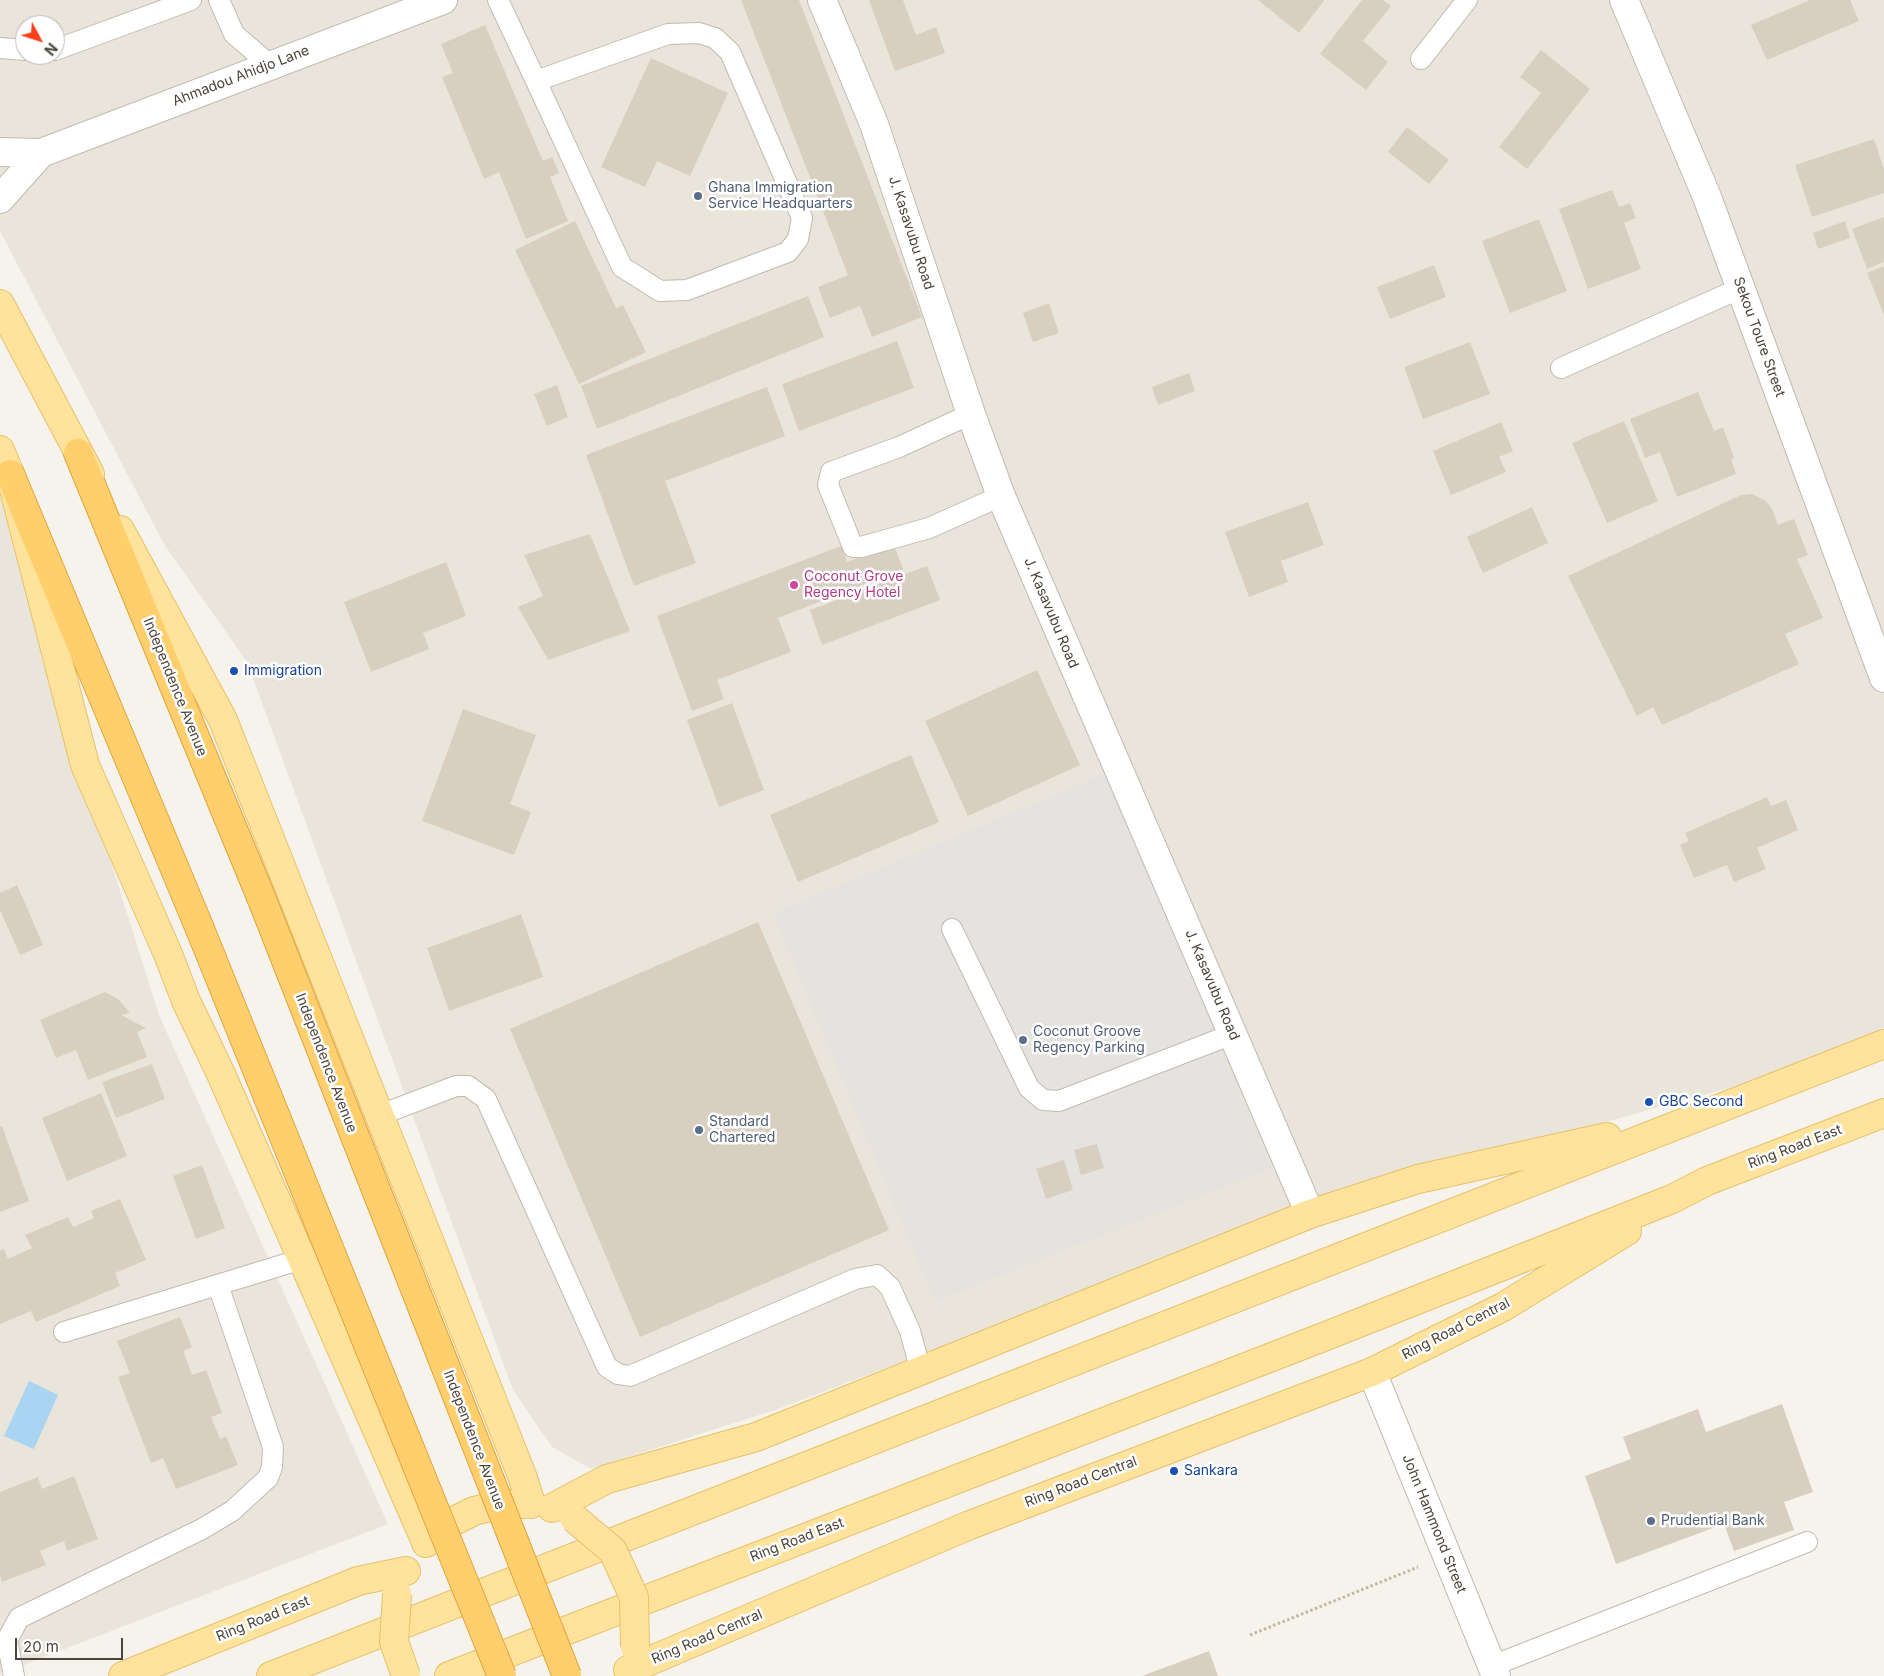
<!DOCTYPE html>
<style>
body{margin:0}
#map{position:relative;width:1884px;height:1676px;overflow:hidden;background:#f6f3ec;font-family:Inter,sans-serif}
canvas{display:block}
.north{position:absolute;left:15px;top:15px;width:50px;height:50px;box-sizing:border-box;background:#fff;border:1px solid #b7b4b0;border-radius:50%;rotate:130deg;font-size:14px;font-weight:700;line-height:20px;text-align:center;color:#4b4439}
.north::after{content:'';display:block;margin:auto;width:18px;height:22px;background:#fc3f1d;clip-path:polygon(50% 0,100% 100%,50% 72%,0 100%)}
.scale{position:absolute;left:15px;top:1638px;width:108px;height:22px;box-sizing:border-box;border:2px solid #4b4439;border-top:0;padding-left:6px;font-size:15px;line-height:18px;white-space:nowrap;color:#4b4439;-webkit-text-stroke:4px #fff;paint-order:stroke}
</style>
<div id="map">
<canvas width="1884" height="1676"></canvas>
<div class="north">N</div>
<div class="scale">20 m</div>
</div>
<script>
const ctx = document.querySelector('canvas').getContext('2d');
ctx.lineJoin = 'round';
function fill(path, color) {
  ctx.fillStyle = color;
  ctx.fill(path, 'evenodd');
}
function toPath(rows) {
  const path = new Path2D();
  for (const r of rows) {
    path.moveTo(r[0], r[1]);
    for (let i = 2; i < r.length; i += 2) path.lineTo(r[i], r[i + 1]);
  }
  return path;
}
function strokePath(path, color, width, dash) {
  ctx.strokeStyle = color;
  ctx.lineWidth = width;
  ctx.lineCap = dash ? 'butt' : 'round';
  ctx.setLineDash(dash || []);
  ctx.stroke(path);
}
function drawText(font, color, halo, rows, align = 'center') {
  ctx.font = font + ' Inter,sans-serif';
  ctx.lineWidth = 5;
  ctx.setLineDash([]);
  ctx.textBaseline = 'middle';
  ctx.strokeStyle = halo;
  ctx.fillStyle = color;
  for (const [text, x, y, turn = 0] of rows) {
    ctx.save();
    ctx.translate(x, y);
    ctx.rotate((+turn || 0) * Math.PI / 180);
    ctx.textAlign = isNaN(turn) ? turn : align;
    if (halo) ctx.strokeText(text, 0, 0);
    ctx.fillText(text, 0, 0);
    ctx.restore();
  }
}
fill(toPath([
 [0,0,1884,0,1884,1028,1737,1086,1349,1192,778,1409,591,1469,552,1447,513,1390,247,662,164,544,0,231],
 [25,25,55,25,55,55,25,55],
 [0,496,72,725,103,837,159,1015,388,1524,0,1674]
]), '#eae5da');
fill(toPath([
 [1107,773,1272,1168,935,1302,773,913]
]), '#e5e3e0');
fill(toPath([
 [29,1381,58,1395,34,1449,4,1436]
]), '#a9d4f2');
fill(toPath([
 [741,0,799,0,922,317,872,337,860,306,830,318,818,287,848,275],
 [869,0,903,0,916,35,936,27,945,53,895,71],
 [1258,0,1323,0,1324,1,1299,33],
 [1362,0,1383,0,1391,6,1363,41,1388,62,1366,90,1320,54],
 [1810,0,1850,0,1859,21,1767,60,1751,25],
 [485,25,543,161,552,157,559,173,550,177,568,221,526,239,499,172,484,179,442,77,453,73,441,44],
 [1541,50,1590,89,1527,169,1499,147,1541,93,1520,77],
 [651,58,728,93,690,176,657,161,645,187,601,167],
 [1407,127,1449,160,1429,184,1388,152],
 [1874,139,1884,169,1884,193,1812,217,1795,165],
 [1612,190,1619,207,1630,203,1636,218,1624,223,1641,269,1588,289,1559,209],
 [1884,217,1884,262,1867,269,1852,229],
 [1539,219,1567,291,1510,313,1482,241],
 [575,221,616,308,623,305,646,352,579,384,515,250],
 [1845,221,1850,238,1818,249,1813,233],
 [1434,265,1446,297,1390,319,1377,287],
 [1884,266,1884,315,1867,273],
 [808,296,824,337,597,429,581,386],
 [1049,303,1059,333,1033,342,1023,313],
 [897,341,914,388,799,431,782,384],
 [1470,342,1490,394,1423,419,1404,367],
 [1189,373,1195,391,1158,405,1152,387],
 [557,385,568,417,547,426,534,394],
 [767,387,785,436,665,481,696,563,634,586,586,455],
 [1698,392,1714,431,1723,427,1734,458,1731,459,1736,474,1677,497,1660,452,1645,458,1630,419],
 [1624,421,1658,501,1607,523,1572,443],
 [1501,422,1513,451,1499,457,1506,472,1451,495,1433,451],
 [1752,494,1766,501,1772,509,1778,525,1794,519,1808,555,1797,559,1823,618,1785,634,1799,664,1662,725,1653,707,1637,716,1568,576,1741,495],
 [1308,502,1324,545,1281,561,1288,582,1249,597,1225,532],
 [1532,507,1548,543,1483,573,1467,537],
 [590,534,630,631,548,660,518,607,543,596,524,555],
 [894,545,903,569,778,618,791,652,717,680,724,699,692,711,657,616,841,546,847,562],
 [446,562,466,616,423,633,429,649,371,672,344,602],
 [927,566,940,600,822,645,810,610],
 [1037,670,1080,765,968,816,925,721],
 [732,703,764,790,719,807,687,720],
 [463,709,536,735,510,804,531,812,514,855,422,821],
 [911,755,939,822,798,882,770,815],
 [1767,797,1771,806,1786,800,1798,830,1757,848,1766,869,1734,882,1727,865,1694,878,1680,845,1689,841,1685,833],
 [17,885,43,945,20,955,0,910,0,893],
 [521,914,543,977,449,1011,427,948],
 [758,922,889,1230,640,1337,510,1029],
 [105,992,118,999,130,1013,121,1015,146,1028,137,1032,147,1057,88,1080,76,1050,56,1058,40,1020],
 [152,1064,165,1099,116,1118,102,1082],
 [101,1093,127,1156,67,1181,42,1118],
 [2,1126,29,1201,0,1212,0,1127],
 [1097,1144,1104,1168,1081,1175,1074,1150],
 [1064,1160,1073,1190,1046,1199,1036,1169],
 [202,1165,225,1228,196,1239,173,1176],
 [120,1199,146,1260,115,1273,120,1286,36,1322,31,1311,0,1324,0,1251,4,1249,8,1259,32,1248,25,1235,68,1217,73,1227,94,1218,91,1211],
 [180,1317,192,1347,183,1351,192,1375,206,1370,222,1413,211,1417,220,1439,226,1436,238,1465,176,1489,163,1458,151,1463,118,1377,130,1373,117,1341],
 [1782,1404,1813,1492,1784,1502,1794,1530,1734,1551,1724,1524,1616,1564,1585,1476,1631,1459,1623,1437,1698,1409,1706,1432],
 [74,1476,98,1539,67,1551,64,1541,40,1551,46,1565,2,1582,0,1575,0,1492,38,1477,42,1489],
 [1209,1651,1218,1676,1142,1676]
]), '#d8cfc1');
const lane = toPath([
 [219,0,234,34,270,65],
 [498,0,536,81,622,267,660,291,687,290,788,252,798,239,802,218,730,52,715,38,699,33,668,34,536,81],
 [0,48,25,50],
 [55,50,191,0],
 [1421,59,1467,0],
 [1561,368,1741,288],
 [971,414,899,447,831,472,828,485,853,547,861,547,929,528,1001,496],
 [952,929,1029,1088,1043,1100,1059,1101,1233,1034],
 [380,1115,456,1086,468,1086,486,1099,607,1367,618,1374,630,1376,855,1279,877,1275,890,1287,910,1331,921,1372],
 [64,1332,302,1259],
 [1492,1666,1807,1542],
 [14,1676,7,1640,19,1618,202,1529,232,1511,268,1478,272,1467,273,1447,218,1285]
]);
const street = toPath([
 [822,0,874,124,971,414,1001,496,1310,1214],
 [1624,0,1707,197,1884,678],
 [0,152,41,153,0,199],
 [41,153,443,0],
 [1372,1372,1496,1676]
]);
const primary = toPath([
 [0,304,90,474],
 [0,450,10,474,85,765,168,954,186,1001,221,1074,426,1542],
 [120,530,223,720,523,1478,531,1504],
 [552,1508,607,1479,756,1437,1310,1214,1418,1179,1607,1137],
 [426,1543,448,1524,474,1511,502,1504,524,1504],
 [628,1670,970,1525,1372,1372,1503,1307,1627,1231],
 [123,1676,358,1581,406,1571],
 [271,1676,1884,1044],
 [449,1676,1326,1336,1672,1199,1707,1181,1884,1113]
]);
const highway = toPath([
 [78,453,263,902],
 [10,474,200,929]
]);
strokePath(lane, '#c2bbae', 22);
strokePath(street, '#c2bbae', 30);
strokePath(primary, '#e6c16a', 30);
strokePath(highway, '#e0a43c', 30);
strokePath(toPath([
 [1250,1635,1418,1567]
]), '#c4b79f', 3, [2.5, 2.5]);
strokePath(lane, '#fff', 20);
strokePath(street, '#fff', 28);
strokePath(primary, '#ffe39c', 28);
strokePath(highway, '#ffcf6e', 28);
const primaryBridge = toPath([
 [574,1518,613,1551,634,1597,635,1647],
 [397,1594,394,1642,406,1676]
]);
const highwayBridge = toPath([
 [263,902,567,1676],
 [200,929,502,1676]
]);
strokePath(primaryBridge, '#e6c16a', 30, []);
strokePath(highwayBridge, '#e0a43c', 30, []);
strokePath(primaryBridge, '#ffe39c', 28);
strokePath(highwayBridge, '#ffcf6e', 28);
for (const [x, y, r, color] of [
 [698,196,5,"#5c6f8a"],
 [794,585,5,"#d1479c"],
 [234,671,5,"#1a4fb4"],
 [1023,1040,5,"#5c6f8a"],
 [1649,1102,5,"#1a4fb4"],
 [699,1130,5,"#5c6f8a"],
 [1174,1471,5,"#1a4fb4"],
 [1651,1521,5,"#5c6f8a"]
]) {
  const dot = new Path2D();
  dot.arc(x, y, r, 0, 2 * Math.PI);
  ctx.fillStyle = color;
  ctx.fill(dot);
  strokePath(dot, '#fff', 2);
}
drawText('14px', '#4b4439', '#fff', [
 ["Ahmadou Ahidjo Lane",241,76,-21],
 ["J. Kasavubu Road",911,233,72],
 ["Sekou Toure Street",1759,337,70],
 ["J. Kasavubu Road",1051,613,67],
 ["Independence Avenue",175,687,68],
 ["J. Kasavubu Road",1212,985,67],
 ["Independence Avenue",326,1063,69],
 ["Ring Road East",1795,1147,-21],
 ["Ring Road Central",1456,1329,-27],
 ["Independence Avenue",474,1440,69],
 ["Ring Road Central",1081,1482,-21],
 ["John Hammond Street",1434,1524,68],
 ["Ring Road East",797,1540,-21],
 ["Ring Road East",263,1619,-22],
 ["Ring Road Central",707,1637,-23]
]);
drawText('14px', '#4e5e75', '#fff', [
 ["Ghana Immigration",708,188],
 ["Service Headquarters",708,204],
 ["Coconut Groove",1033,1032],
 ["Regency Parking",1033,1048],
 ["Standard",709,1122],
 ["Chartered",709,1138],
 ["Prudential Bank",1661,1521]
], 'left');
drawText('14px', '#b23c85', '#fff', [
 ["Coconut Grove",804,577],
 ["Regency Hotel",804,593]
], 'left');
drawText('14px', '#164399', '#fff', [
 ["Immigration",244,671],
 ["GBC Second",1659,1102],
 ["Sankara",1184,1471]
], 'left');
</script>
